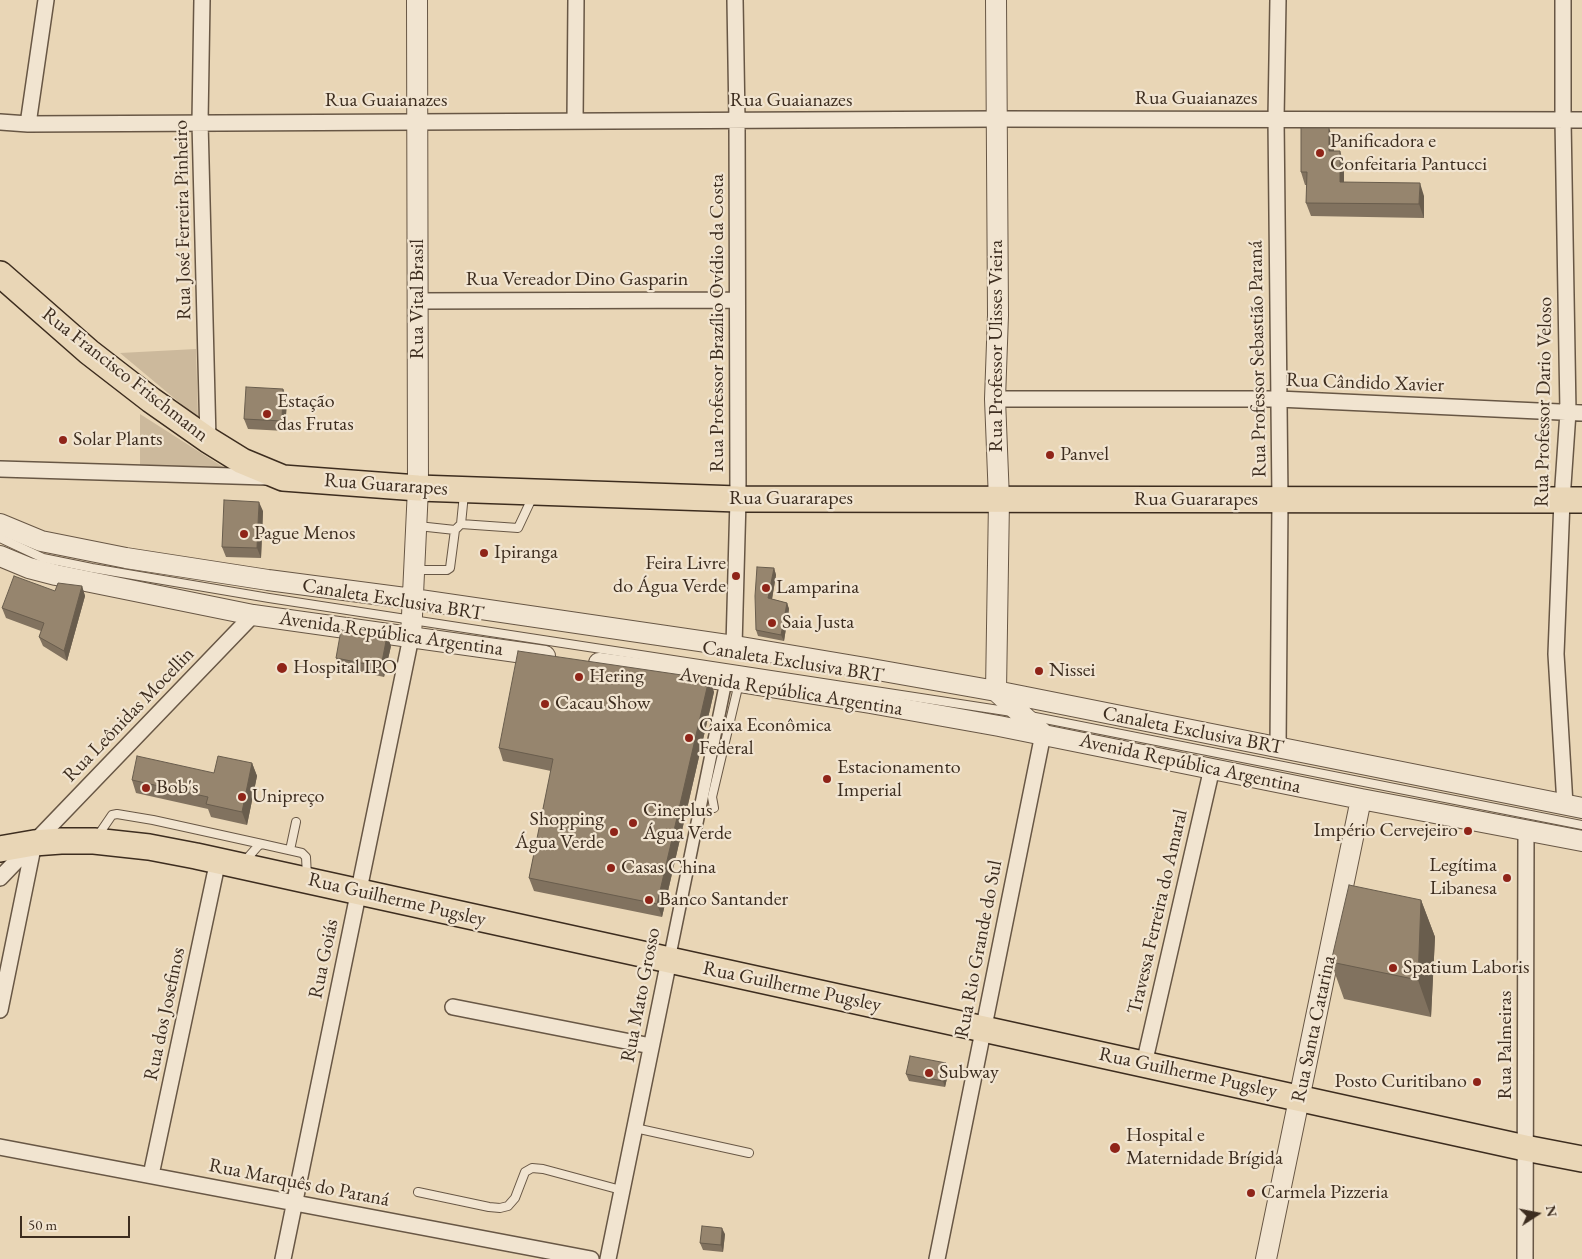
<!DOCTYPE html>
<meta charset="utf-8">
<style>
body{margin:0}
#map{position:relative;width:1582px;height:1259px;overflow:hidden;background:#e9d6b6;font-family:"EB Garamond",serif}
canvas{display:block}
.north{position:absolute;left:1512px;top:1189px;width:50px;height:50px;-webkit-text-stroke:4px #f1e4d0;paint-order:stroke;rotate:79deg;font-size:14px;font-weight:700;line-height:20px;text-align:center;color:#3d2d1f}
.north::after{content:'';display:block;margin:auto;width:18px;height:22px;background:#3d2d1f;clip-path:polygon(50% 0,100% 100%,50% 72%,0 100%)}
.scale{position:absolute;left:20px;top:1216px;width:110px;height:22px;box-sizing:border-box;border:2px solid #3d2d1f;border-top:0;padding-left:6px;font-size:15px;line-height:18px;white-space:nowrap;color:#3d2d1f;-webkit-text-stroke:4px #f1e4d0;paint-order:stroke}
</style>
<div id="map">
<canvas width="1582" height="1259"></canvas>
<div class="north">N</div>
<div class="scale">50 m</div>
</div>
<script>
const ctx = document.querySelector('canvas').getContext('2d');
ctx.lineJoin = 'round';
function fill(path, color) {
  ctx.fillStyle = color;
  ctx.fill(path, 'evenodd');
}
function toPath(rows) {
  const path = new Path2D();
  for (const r of rows) {
    path.moveTo(r[0], r[1]);
    for (let i = 2; i < r.length; i += 2) path.lineTo(r[i], r[i + 1]);
  }
  return path;
}
function strokePath(path, color, width, dash) {
  ctx.strokeStyle = color;
  ctx.lineWidth = width;
  ctx.lineCap = dash ? 'butt' : 'round';
  ctx.setLineDash(dash || []);
  ctx.stroke(path);
}
function drawText(font, color, halo, rows, align = 'center') {
  ctx.font = font + ' "EB Garamond",serif';
  ctx.lineWidth = 4.5;
  ctx.setLineDash([]);
  ctx.textBaseline = 'middle';
  ctx.strokeStyle = halo;
  ctx.fillStyle = color;
  for (const [text, x, y, turn = 0] of rows) {
    ctx.save();
    ctx.translate(x, y);
    ctx.rotate((+turn || 0) * Math.PI / 180);
    ctx.textAlign = isNaN(turn) ? turn : align;
    if (halo) ctx.strokeText(text, 0, 0);
    ctx.fillText(text, 0, 0);
    ctx.restore();
  }
}
fill(toPath([
 [196,349,198,418,120,353],
 [140,414,234,474,140,467]
]), '#ccb99c');
const service = toPath([
 [461,524,464,494],
 [418,526,455,530],
 [0,538,43,558,92,568,269,598,1012,712],
 [414,570,447,570,450,568,455,530,461,524,518,528,533,496],
 [1030,716,1582,825],
 [714,808,712,797,739,683],
 [97,837,112,815,117,814,153,820,262,844],
 [290,850,296,822],
 [244,862,258,846,262,844,302,853,306,857,307,876],
 [635,1128,749,1153],
 [418,1192,489,1207,500,1208,508,1206,515,1198,525,1172,532,1168,543,1169,621,1190]
]);
const pedestrian = toPath([
 [669,960,726,681]
]);
const minor = toPath([
 [202,0,200,122,208,440],
 [1278,0,1276,119,1280,500,1278,747],
 [1563,0,1563,120,1568,412,1562,500,1556,654,1565,805],
 [575,121,576,0],
 [0,122,28,124,996,119,1582,120],
 [28,124,46,0],
 [418,301,737,300],
 [995,399,1278,399,1582,413],
 [0,469,266,477],
 [734,646,738,499,737,121,735,0],
 [0,878,253,615],
 [453,1007,651,1046],
 [0,1010,34,843],
 [1144,1064,1212,768],
 [0,1147,591,1259],
 [151,1175,218,860],
 [283,1259,411,637],
 [608,1259,669,960],
 [937,1259,1043,734],
 [1525,1259,1526,831]
]);
const tertiary = toPath([
 [996,0,998,315,995,399,999,500,996,691,1043,734],
 [0,524,41,541,126,558,268,580,413,599,734,646,866,668,996,691,1582,808],
 [0,556,29,568,56,575,253,615,545,656],
 [411,637,418,488,417,0],
 [599,663,739,682,870,703,999,726,1361,799,1582,841],
 [1266,1259,1361,799]
]);
const primary = toPath([
 [0,274,89,352,151,400,208,440,242,461,283,478,418,488,738,499,1582,500],
 [0,849,34,843,61,841,94,841,149,847,196,856,1525,1148,1582,1159]
]);
strokePath(service, '#685745', 10);
strokePath(pedestrian, '#685745', 14);
strokePath(minor, '#685745', 18);
strokePath(tertiary, '#685745', 22);
strokePath(primary, '#3d2d1f', 28);
strokePath(service, '#f1e4d0', 8);
strokePath(pedestrian, '#f1e4d0', 11);
strokePath(minor, '#f1e4d0', 15);
strokePath(tertiary, '#f1e4d0', 20);
strokePath(primary, '#e9d6b6', 25);
fill(toPath([
 [1334,141,1334,151,1344,164,1344,182,1424,196,1424,218,1311,216,1306,203,1307,185,1305,185,1301,172],
 [283,389,287,399,285,431,248,429,244,419],
 [263,511,261,558,226,557,222,547],
 [774,568,776,575,772,599,787,603,789,609,784,641,758,636,756,630],
 [82,586,85,596,67,661,43,646,39,637,41,631,6,618,2,608,55,591],
 [387,636,391,646,384,677,339,667,336,658],
 [709,679,714,692,662,917,534,891,529,878,551,771,503,761,499,748],
 [252,763,257,776,247,825,211,817,208,809,136,793,132,780,214,773],
 [1421,900,1435,937,1431,1017,1344,999,1331,962],
 [949,1070,945,1087,909,1081,906,1074],
 [725,1234,723,1252,703,1250,700,1243]
]), '#81725f');
fill(toPath([
 [1329,128,1334,141,1334,164,1329,151],
 [1340,151,1344,164,1344,195,1340,182],
 [1420,183,1424,196,1424,218,1419,204],
 [283,389,287,399,285,431,282,421],
 [259,502,263,511,261,558,257,548],
 [774,568,776,575,771,605,768,598],
 [82,586,85,596,67,661,64,651],
 [787,603,789,609,784,641,781,635],
 [387,636,391,646,384,677,381,667],
 [709,679,714,692,662,917,657,904],
 [252,763,257,776,247,825,242,812],
 [1421,900,1435,937,1431,1017,1418,980],
 [946,1063,949,1070,945,1087,943,1081],
 [722,1228,725,1234,723,1252,721,1245]
]), '#695d4d');
const building = toPath([
 [1301,128,1329,128,1329,151,1340,151,1340,182,1420,183,1419,204,1306,203,1307,172,1301,172,1301,128],
 [246,387,283,389,282,421,244,419,246,387],
 [224,500,259,502,257,548,222,547,224,500],
 [757,567,774,568,768,598,787,603,781,635,756,630,755,596,757,567],
 [14,576,55,591,58,583,82,586,64,651,39,637,44,623,2,608,14,576],
 [341,630,387,636,381,667,336,658,341,630],
 [518,651,709,679,657,904,529,878,553,759,499,748,518,651],
 [137,756,214,773,218,756,252,763,242,812,206,804,208,797,132,780,137,756],
 [1349,885,1421,900,1418,980,1331,962,1349,885],
 [910,1056,946,1063,943,1081,906,1074,910,1056],
 [702,1226,722,1228,721,1245,700,1243,702,1226]
]);
fill(building, '#96856e');
strokePath(building, '#695d4d', 1);
for (const [x, y, r, color] of [
 [1320,153,5,"#8f2418"],
 [267,414,5,"#8f2418"],
 [63,440,5,"#8f2418"],
 [1050,455,5,"#8f2418"],
 [244,534,5,"#8f2418"],
 [484,553,5,"#8f2418"],
 [736,576,5,"#8f2418"],
 [766,588,5,"#8f2418"],
 [772,623,5,"#8f2418"],
 [282,668,6,"#8f2418"],
 [1039,671,5,"#8f2418"],
 [579,677,5,"#8f2418"],
 [545,704,5,"#8f2418"],
 [689,738,5,"#8f2418"],
 [827,779,5,"#8f2418"],
 [146,788,5,"#8f2418"],
 [242,797,5,"#8f2418"],
 [633,823,5,"#8f2418"],
 [1468,831,5,"#8f2418"],
 [614,832,5,"#8f2418"],
 [611,868,5,"#8f2418"],
 [1507,878,5,"#8f2418"],
 [649,900,5,"#8f2418"],
 [1393,968,5,"#8f2418"],
 [929,1073,5,"#8f2418"],
 [1477,1082,5,"#8f2418"],
 [1115,1148,6,"#8f2418"],
 [1251,1193,5,"#8f2418"]
]) {
  const dot = new Path2D();
  dot.arc(x, y, r, 0, 2 * Math.PI);
  ctx.fillStyle = color;
  ctx.fill(dot);
  strokePath(dot, '#f1e4d0', 2);
}
drawText('20px', '#3d2d1f', '#f1e4d0', [
 ["Rua Guaianazes",1196,99],
 ["Rua Guaianazes",386,101],
 ["Rua Guaianazes",791,101],
 ["Rua José Ferreira Pinheiro",183,220,-91],
 ["Rua Vereador Dino Gasparin",577,280],
 ["Rua Vital Brasil",418,299,-90],
 ["Rua Professor Brazílio Ovídio da Costa",718,323,-90],
 ["Rua Professor Ulisses Vieira",997,346,-90],
 ["Rua Professor Sebastião Paraná",1258,359,-91],
 ["Rua Francisco Frischmann",125,375,38],
 ["Rua Cândido Xavier",1365,383,2],
 ["Rua Professor Dario Veloso",1544,402,-89],
 ["Rua Guararapes",386,485,4],
 ["Rua Guararapes",791,499],
 ["Rua Guararapes",1196,500],
 ["Canaleta Exclusiva BRT",393,600,9],
 ["Avenida República Argentina",391,634,8],
 ["Canaleta Exclusiva BRT",793,662,9],
 ["Avenida República Argentina",791,692,9],
 ["Rua Leônidas Mocellin",129,715,-46],
 ["Canaleta Exclusiva BRT",1193,731,11],
 ["Avenida República Argentina",1190,764,12],
 ["Rua Guilherme Pugsley",397,900,13],
 ["Travessa Ferreira do Amaral",1158,912,-77],
 ["Rua Rio Grande do Sul",979,949,-79],
 ["Rua Goiás",324,959,-78],
 ["Rua Guilherme Pugsley",792,987,12],
 ["Rua Mato Grosso",641,995,-79],
 ["Rua dos Josefinos",165,1014,-78],
 ["Rua Santa Catarina",1314,1029,-78],
 ["Rua Palmeiras",1506,1045,-90],
 ["Rua Guilherme Pugsley",1188,1073,12],
 ["Rua Marquês do Paraná",299,1183,11]
]);
drawText('20px', '#3d2d1f', '#f1e4d0', [
 ["Panificadora e",1330,142],
 ["Confeitaria Pantucci",1330,165],
 ["Estação",277,402],
 ["das Frutas",277,425],
 ["Solar Plants",73,440],
 ["Panvel",1060,455],
 ["Pague Menos",254,534],
 ["Ipiranga",494,553],
 ["Feira Livre",726,564,"right"],
 ["do Água Verde",726,587,"right"],
 ["Lamparina",776,588],
 ["Saia Justa",782,623],
 ["Hospital IPO",293,668],
 ["Nissei",1049,671],
 ["Hering",589,677],
 ["Cacau Show",555,704],
 ["Caixa Econômica",699,726],
 ["Federal",699,749],
 ["Estacionamento",837,768],
 ["Imperial",837,791],
 ["Bob's",156,788],
 ["Unipreço",252,797],
 ["Cineplus",643,811],
 ["Água Verde",643,834],
 ["Shopping",604,820,"right"],
 ["Água Verde",604,843,"right"],
 ["Império Cervejeiro",1458,831,"right"],
 ["Legítima",1497,866,"right"],
 ["Libanesa",1497,889,"right"],
 ["Casas China",621,868],
 ["Banco Santander",659,900],
 ["Spatium Laboris",1403,968],
 ["Subway",939,1073],
 ["Posto Curitibano",1467,1082,"right"],
 ["Hospital e",1126,1136],
 ["Maternidade Brígida",1126,1159],
 ["Carmela Pizzeria",1261,1193]
], 'left');
</script>
